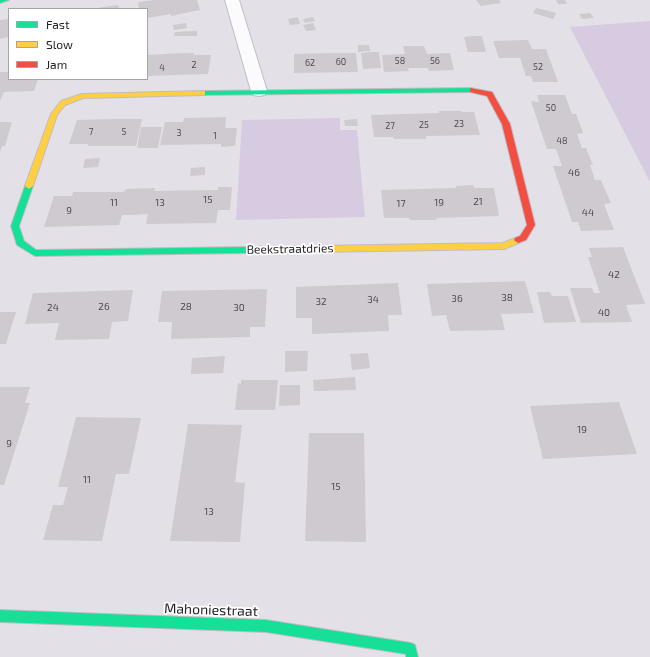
<!DOCTYPE html>
<style>
body{margin:0}
#map{position:relative;width:650px;height:657px;overflow:hidden;background:#e4e0e8;font-family:"Exo 2",sans-serif}
canvas{display:block}
.legend{position:absolute;left:8px;top:8px;width:140px;height:72px;box-sizing:border-box;background:#fff;border:1px solid #a6a5a7;margin:0;padding:5px 7px;list-style:none;font-size:12px;color:#211e24}
.legend li{display:flex;align-items:center;gap:8px;height:20px}
.legend b{width:20px;border:1px solid #a6a5a7}
</style>
<div id="map">
<canvas width="650" height="657"></canvas>
<ul class="legend">
<li><b style="height:5px;background:#16e098"></b>Fast</li>
<li><b style="height:5px;background:#ffcf43"></b>Slow</li>
<li><b style="height:5px;background:#f24e42"></b>Jam</li>
</ul>
</div>
<script>
const ctx = document.querySelector('canvas').getContext('2d');
ctx.lineJoin = 'round';
function fill(path, color) {
  ctx.fillStyle = color;
  ctx.fill(path, 'evenodd');
}
function toPath(rows) {
  const path = new Path2D();
  for (const r of rows) {
    path.moveTo(r[0], r[1]);
    for (let i = 2; i < r.length; i += 2) path.lineTo(r[i], r[i + 1]);
  }
  return path;
}
function strokePath(path, color, width, dash) {
  ctx.strokeStyle = color;
  ctx.lineWidth = width;
  ctx.lineCap = dash ? 'butt' : 'round';
  ctx.setLineDash(dash || []);
  ctx.stroke(path);
}
function drawText(font, color, halo, rows, align = 'center') {
  ctx.font = font + ' "Exo 2",sans-serif';
  ctx.lineWidth = 3.5;
  ctx.setLineDash([]);
  ctx.textBaseline = 'middle';
  ctx.strokeStyle = halo;
  ctx.fillStyle = color;
  for (const [text, x, y, turn = 0] of rows) {
    ctx.save();
    ctx.translate(x, y);
    ctx.rotate((+turn || 0) * Math.PI / 180);
    ctx.textAlign = isNaN(turn) ? turn : align;
    if (halo) ctx.strokeText(text, 0, 0);
    ctx.fillText(text, 0, 0);
    ctx.restore();
  }
}
fill(toPath([
 [650,21,650,182,570,27],
 [340,118,340,130,357,130,365,217,236,220,242,120]
]), '#d7cbe1');
fill(toPath([
 [155,0,197,0,200,10,171,16,171,14,147,18,147,9,139,9,138,2],
 [476,0,499,0,501,3,481,6],
 [556,0,565,0,567,4,558,4],
 [118,5,119,9,97,9,97,8],
 [536,8,545,10,556,13,553,19,533,13],
 [590,13,594,18,582,19,579,14],
 [298,17,300,24,290,25,288,19],
 [313,17,315,21,305,23,303,19],
 [9,19,9,37,0,39,0,20],
 [186,23,187,28,174,30,173,25],
 [313,23,316,30,306,31,303,25],
 [197,31,197,36,174,36,175,32],
 [473,36,482,36,486,52,468,52,464,37],
 [528,40,532,49,546,49,558,82,533,82,531,76,526,76,520,58,499,58,493,41],
 [358,45,369,45,370,51,358,52],
 [403,46,424,46,427,54,450,53,454,70,429,71,428,68,408,68,409,71,384,72,382,55,405,54],
 [371,52,379,52,381,68,363,69,361,53],
 [147,53,149,53,148,55,181,53,194,53,194,55,211,55,208,74,147,76],
 [326,53,356,53,358,72,294,73,294,54],
 [0,72,9,72,9,79,38,79,34,91,4,92,0,101],
 [537,95,565,95,572,114,576,114,583,133,577,134,582,148,586,148,593,165,590,165,595,180,601,180,611,203,604,204,614,230,581,231,578,222,572,222,553,166,562,166,556,149,547,149,531,101,539,102],
 [439,111,461,111,462,112,474,112,480,135,426,136,426,139,394,139,393,137,374,137,371,115,439,113],
 [226,117,225,128,237,128,235,146,221,147,221,144,160,145,165,122,183,122,184,118],
 [113,119,142,119,136,146,88,146,88,144,69,144,77,120],
 [357,119,358,126,345,126,344,120],
 [0,122,12,122,5,146,2,146,0,152],
 [141,127,162,127,158,148,137,148],
 [100,158,98,167,83,168,85,159],
 [205,167,205,175,190,176,191,168],
 [473,185,474,188,494,188,499,216,436,218,437,220,410,220,409,218,384,218,381,190,456,188,456,186],
 [218,187,232,187,230,210,218,210,216,223,146,224,148,214,134,215,122,215,119,225,44,227,54,196,72,196,73,192,124,192,126,189,155,188,154,191,218,190],
 [623,247,645,304,626,305,632,322,581,323,570,288,592,288,594,293,600,293,588,257,592,257,589,248],
 [525,281,534,313,501,314,505,330,450,331,446,315,432,316,427,284],
 [398,283,402,315,388,315,389,331,312,334,312,318,296,318,296,287],
 [267,289,265,327,250,327,250,337,171,339,172,322,158,322,162,291],
 [133,290,128,321,112,322,109,339,55,340,59,323,25,324,33,293],
 [537,292,550,292,552,296,568,296,576,322,544,323],
 [0,312,16,312,6,344,0,344],
 [285,351,308,351,307,371,285,372],
 [368,353,370,368,352,370,350,354],
 [225,356,223,373,191,374,192,358],
 [355,377,356,390,314,391,313,380],
 [241,380,278,380,275,410,235,410,238,383,241,384],
 [280,385,300,385,300,405,279,406],
 [0,387,30,387,25,403,30,403,4,485,0,485],
 [619,402,637,454,543,459,530,406],
 [76,417,141,418,129,474,116,474,102,541,43,540,53,505,63,505,68,487,58,487],
 [188,424,242,425,235,482,245,483,240,542,170,541],
 [309,433,364,433,366,542,305,541]
]), '#cecacf');
const street = toPath([
 [225,0,239,0,267,91,265,95,259,96,253,95,251,91,225,0]
]);
const fast = toPath([
 [0,0,9,0,0,3,0,0],
 [472,88,475,90,474,92,203,95,200,93,203,91,472,88],
 [29,183,33,186,19,226,24,241,36,250,249,247,253,250,249,253,35,256,17,245,11,226,25,186,29,183],
 [0,610,266,620,411,643,415,645,418,657,406,657,406,654,266,632,0,622,0,610]
]);
const slow = toPath([
 [203,91,205,91,205,95,83,98,65,105,57,115,33,186,29,189,25,186,51,114,61,101,82,94,203,91],
 [518,237,522,240,521,242,504,249,249,253,245,250,249,247,503,243,518,237]
]);
const jam = toPath([
 [470,88,492,92,510,124,535,225,526,240,518,243,514,240,515,238,520,236,527,225,502,124,487,96,470,92,470,88]
]);
strokePath(street, '#c0bdc3', 2);
strokePath(fast, '#c0bdc3', 2);
strokePath(slow, '#c0bdc3', 2);
strokePath(jam, '#c0bdc3', 2);
fill(street, '#fbfafc');
fill(fast, '#16e098');
fill(slow, '#ffcf43');
fill(jam, '#f24e42');
drawText('9px', '#4e4b50', null, [
 ["58",400,61],
 ["56",435,61],
 ["60",341,62],
 ["62",310,63],
 ["2",194,65],
 ["52",538,67],
 ["4",162,68],
 ["50",551,108],
 ["23",459,124],
 ["25",424,125],
 ["27",390,126],
 ["7",91,132],
 ["5",124,132],
 ["3",179,133],
 ["1",215,136],
 ["48",562,141]
]);
drawText('10px', '#4e4b50', null, [
 ["46",574,173],
 ["15",208,200],
 ["21",478,202],
 ["11",114,203],
 ["13",160,203],
 ["19",439,203],
 ["17",401,204],
 ["9",69,211],
 ["44",588,213],
 ["42",614,275],
 ["38",507,298],
 ["36",457,299],
 ["34",373,300],
 ["32",321,302],
 ["26",104,307],
 ["28",186,307],
 ["24",53,308],
 ["30",239,308],
 ["40",604,313],
 ["19",582,430],
 ["9",9,444],
 ["11",87,480],
 ["15",336,487],
 ["13",209,512]
]);
drawText('12px', '#211e24', '#fff', [
 ["Beekstraatdries",290,249,-1]
]);
drawText('14px', '#211e24', '#fff', [
 ["Mahoniestraat",211,610,2]
]);
</script>
